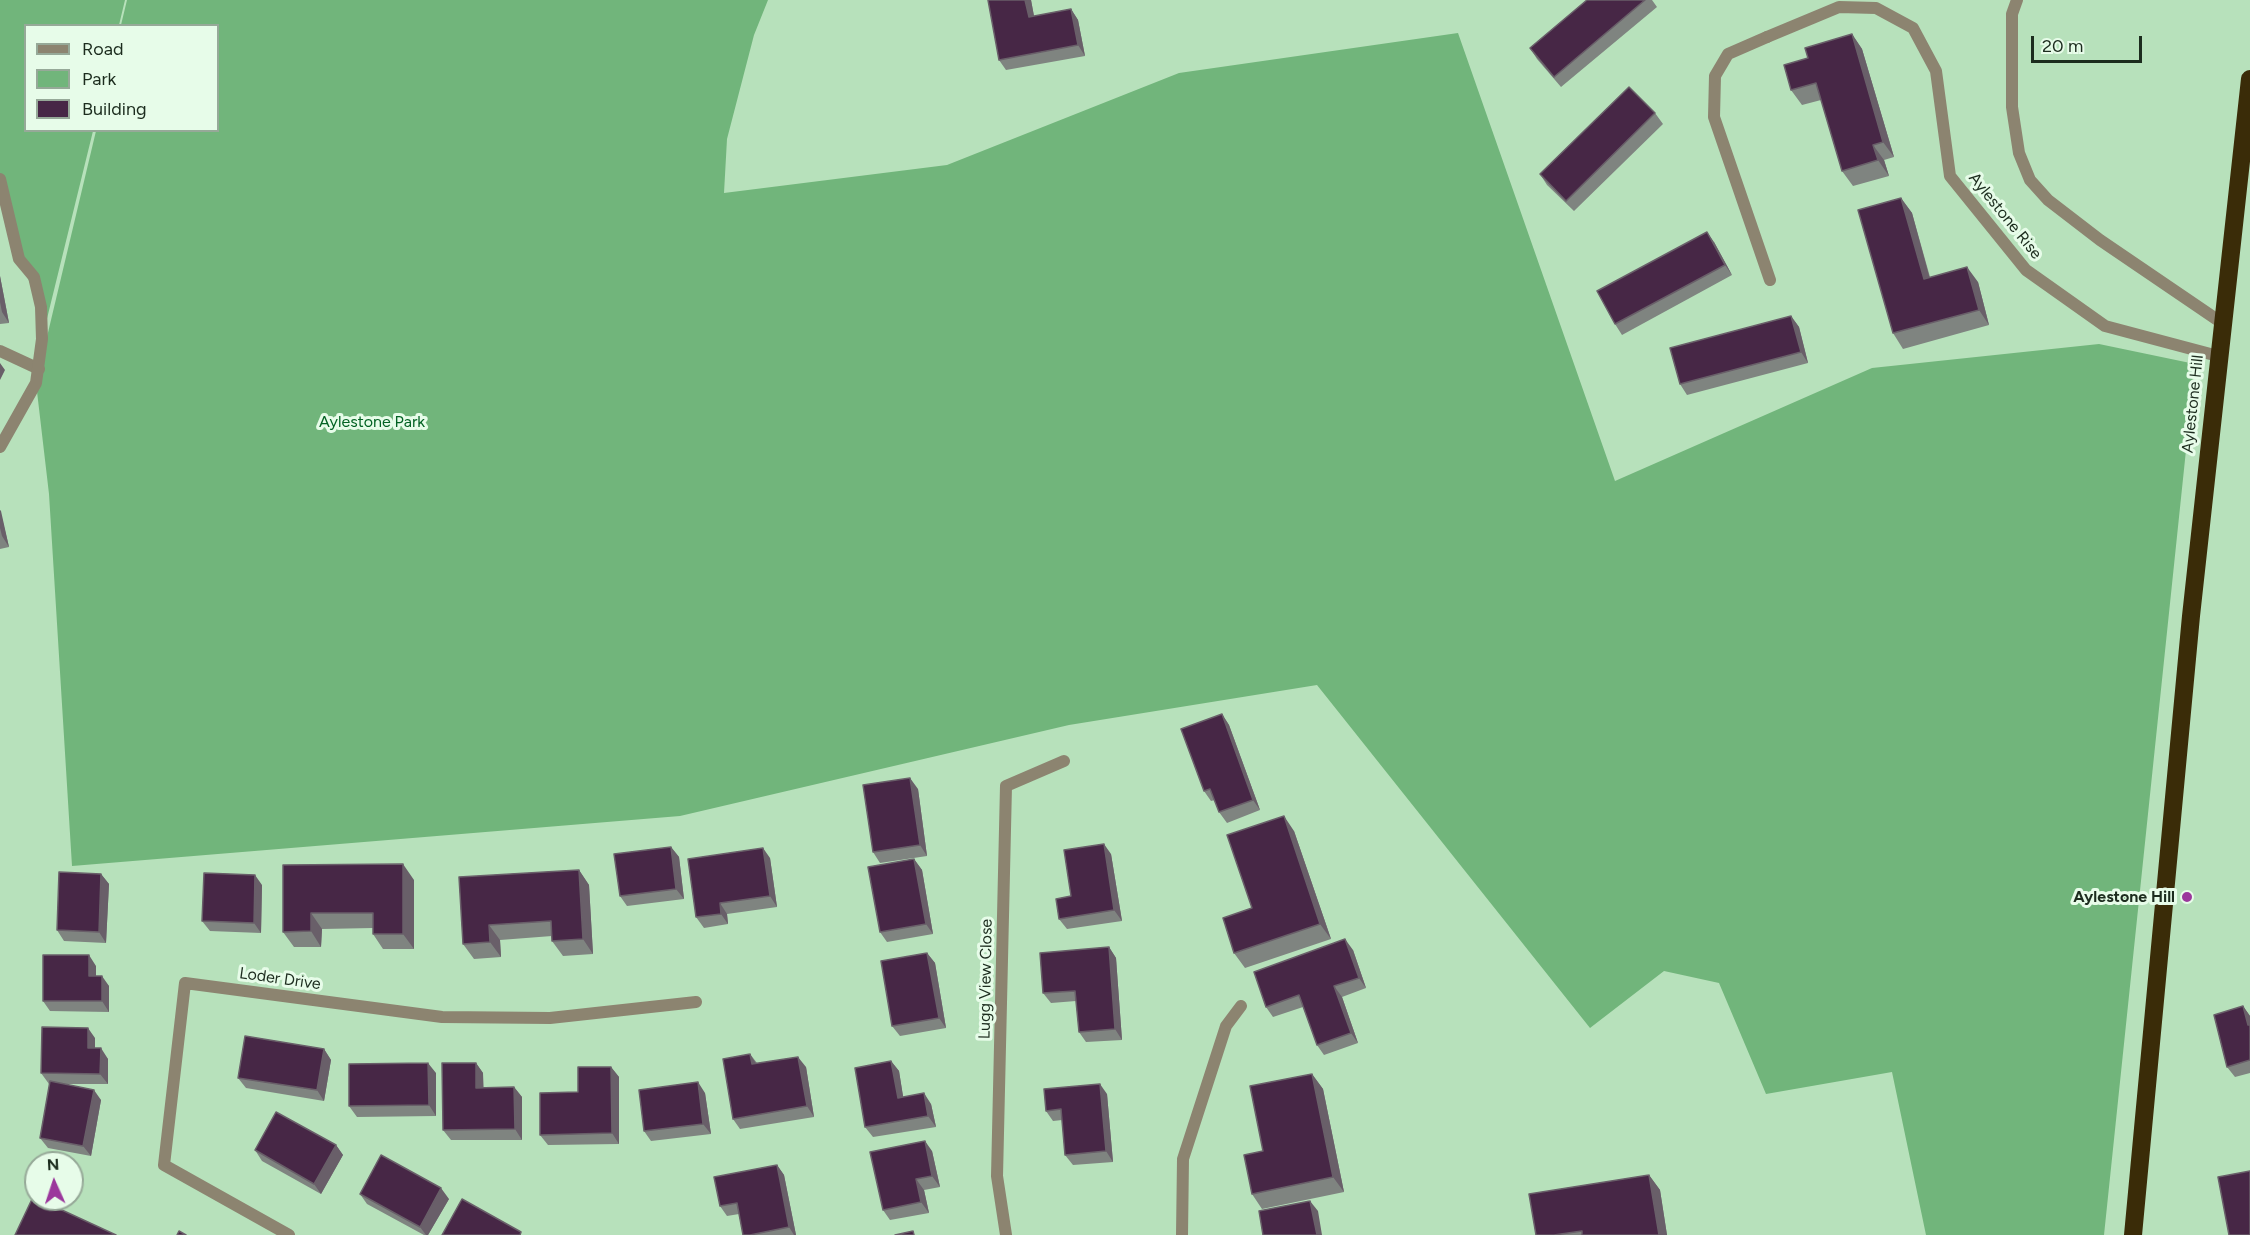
<!DOCTYPE html>
<style>
body{margin:0}
#map{position:relative;width:2250px;height:1235px;overflow:hidden;background:#b7e1bb;font-family:Figtree,sans-serif}
canvas{display:block}
.legend{position:absolute;left:24px;top:24px;width:195px;height:108px;box-sizing:border-box;background:#e7fce9;border:2px solid #96a998;margin:0;padding:8px 10px;list-style:none;font-size:18px;color:#1c2c1e}
.legend li{display:flex;align-items:center;gap:12px;height:30px}
.legend b{width:30px;border:2px solid #96a998}
.north{position:absolute;left:24px;top:1151px;width:60px;height:60px;box-sizing:border-box;background:#e7fce9;border:2px solid #96a998;border-radius:50%;rotate:357deg;font-size:16px;font-weight:700;line-height:24px;text-align:center;color:#1c2c1e}
.north::after{content:'';display:block;margin:auto;width:21px;height:27px;background:#9b379c;clip-path:polygon(50% 0,100% 100%,50% 72%,0 100%)}
.scale{position:absolute;left:2031px;top:36px;width:111px;height:27px;box-sizing:border-box;border:3px solid #1c2c1e;border-top:0;padding-left:8px;font-size:18px;line-height:21px;white-space:nowrap;color:#1c2c1e;-webkit-text-stroke:4px #e7fce9;paint-order:stroke}
</style>
<div id="map">
<canvas width="2250" height="1235"></canvas>
<ul class="legend">
<li><b style="height:8px;background:#8c8470"></b>Road</li>
<li><b style="height:16px;background:#71b57b"></b>Park</li>
<li><b style="height:16px;background:#472746"></b>Building</li>
</ul>
<div class="north">N</div>
<div class="scale">20 m</div>
</div>
<script>
const ctx = document.querySelector('canvas').getContext('2d');
ctx.lineJoin = 'round';
function fill(path, color) {
  ctx.fillStyle = color;
  ctx.fill(path, 'evenodd');
}
function toPath(rows) {
  const path = new Path2D();
  for (const r of rows) {
    path.moveTo(r[0], r[1]);
    for (let i = 2; i < r.length; i += 2) path.lineTo(r[i], r[i + 1]);
  }
  return path;
}
function strokePath(path, color, width, dash) {
  ctx.strokeStyle = color;
  ctx.lineWidth = width;
  ctx.lineCap = dash ? 'butt' : 'round';
  ctx.setLineDash(dash || []);
  ctx.stroke(path);
}
function drawText(font, color, halo, rows, align = 'center') {
  ctx.font = font + ' Figtree,sans-serif';
  ctx.lineWidth = 6;
  ctx.setLineDash([]);
  ctx.textBaseline = 'middle';
  ctx.strokeStyle = halo;
  ctx.fillStyle = color;
  for (const [text, x, y, turn = 0] of rows) {
    ctx.save();
    ctx.translate(x, y);
    ctx.rotate((+turn || 0) * Math.PI / 180);
    ctx.textAlign = isNaN(turn) ? turn : align;
    if (halo) ctx.strokeText(text, 0, 0);
    ctx.fillText(text, 0, 0);
    ctx.restore();
  }
}
fill(toPath([
 [0,0,125,0,119,25,26,26,26,130,93,131,42,339,41,307,19,259,0,179],
 [127,0,768,0,754,35,727,139,724,193,947,165,1179,73,1458,33,1615,481,1872,368,2099,344,2195,364,2104,1235,1926,1235,1892,1072,1766,1094,1719,983,1664,971,1590,1028,1317,685,1069,725,680,816,72,866,49,494,36,383,96,131,218,130,218,26,121,25]
]), '#71b57b');
strokePath(toPath([
 [2017,0,2012,14,2012,107,2019,153,2030,180,2048,200,2100,240,2222,323],
 [1767,37,1728,54,1715,76,1714,117,1770,280],
 [0,351,39,369],
 [1182,1235,1183,1159,1226,1026,1241,1006]
]), '#8c8470', 12);
strokePath(toPath([
 [1767,37,1839,7,1876,8,1913,28,1936,71,1950,176,2026,270,2105,326,2218,356],
 [0,179,19,259,34,277,41,307,42,339,36,383,0,447],
 [289,1235,164,1165,185,983,442,1017,550,1018,696,1002],
 [1006,1235,997,1176,1006,786,1064,761]
]), '#8c8470', 12);
strokePath(toPath([
 [2133,1235,2191,616,2250,79]
]), '#3a2c08', 18);
fill(toPath([
 [988,0,1031,0,1034,16,1071,9,1078,20,1085,56,1006,70,999,60],
 [1587,0,1652,0,1657,7,1561,87,1537,59,1530,48],
 [1852,34,1862,49,1894,157,1884,160,1889,176,1853,186,1842,171,1821,100,1802,105,1791,90,1808,58],
 [1655,113,1663,124,1574,211,1547,185,1540,174],
 [1901,198,1912,213,1930,277,1978,282,1989,325,1903,349,1893,333],
 [1714,242,1732,275,1622,335,1615,324],
 [0,276,9,323,0,324],
 [1791,316,1799,327,1808,363,1687,395,1680,384],
 [0,510,9,547,0,549],
 [1222,714,1229,725,1260,810,1227,823,1219,812,1215,800,1211,801,1204,791],
 [918,789,927,856,880,863,873,852],
 [1294,831,1331,939,1245,968,1234,953,1252,908],
 [671,847,679,857,684,899,627,906,620,896],
 [1111,854,1122,921,1067,929,1059,919,1071,896],
 [770,858,777,907,727,914,728,924,704,928,696,917],
 [914,859,922,870,933,934,887,942,880,932],
 [283,865,414,880,414,949,383,949,373,934,373,928,322,929,321,947,294,947,283,932],
 [579,870,589,885,593,954,563,956,552,941,552,936,500,940,501,957,474,959,463,944,459,877],
 [101,874,109,884,106,943,64,941,57,930],
 [262,885,261,933,210,931,202,921],
 [1109,947,1116,958,1122,1040,1086,1042,1079,1032,1076,1001,1051,1003,1043,993],
 [1353,950,1366,988,1342,997,1358,1043,1324,1055,1317,1045,1303,1007,1273,1017,1266,1007],
 [927,953,935,963,946,1028,900,1036,892,1026],
 [96,966,96,976,109,986,109,1012,50,1011,43,1001],
 [2243,1006,2250,1016,2250,1073,2235,1077,2227,1067],
 [95,1038,95,1048,108,1059,108,1084,63,1084,101,1100,91,1156,48,1148,40,1138,50,1084,49,1084,41,1073],
 [324,1049,331,1060,324,1101,246,1088,238,1078],
 [750,1054,757,1063,806,1067,814,1117,740,1129,733,1119],
 [891,1061,899,1071,903,1097,931,1104,936,1127,873,1137,865,1127],
 [476,1063,483,1073,483,1088,514,1087,522,1097,522,1140,451,1140,443,1130],
 [611,1067,619,1077,619,1144,548,1145,540,1135,578,1092],
 [436,1073,436,1116,357,1117,349,1106],
 [1312,1074,1323,1089,1344,1192,1262,1209,1252,1194,1263,1151],
 [705,1093,711,1134,651,1141,644,1131],
 [1107,1094,1113,1162,1073,1165,1065,1155,1062,1120,1053,1121,1046,1111],
 [336,1145,343,1155,321,1194,262,1161,255,1150],
 [932,1151,940,1187,924,1190,929,1213,890,1220,883,1210],
 [777,1165,784,1175,796,1235,743,1235,739,1214,727,1216,720,1206],
 [1649,1175,1660,1190,1667,1235,1536,1235],
 [360,1194,449,1199,428,1235,424,1235,367,1204]
]), '#7f8480');
fill(toPath([
 [1025,0,1031,0,1036,27,1029,17],
 [1071,9,1078,20,1085,56,1078,45],
 [1852,34,1862,49,1894,157,1883,142],
 [1873,145,1884,160,1889,176,1878,160],
 [1901,198,1912,213,1934,294,1924,279],
 [1707,232,1714,242,1732,275,1725,265],
 [1967,267,1978,282,1989,325,1979,310],
 [0,276,9,323,2,312,0,302],
 [1791,316,1799,327,1808,363,1801,352],
 [0,363,5,370,0,380],
 [0,510,1,511,9,547,2,536,0,528],
 [1222,714,1229,725,1260,810,1253,800],
 [910,778,918,789,927,856,920,845],
 [1284,816,1294,831,1331,939,1320,924],
 [1104,844,1111,854,1122,921,1114,910],
 [671,847,679,857,684,899,676,889],
 [763,848,770,858,777,907,770,896],
 [914,859,922,870,933,934,926,924],
 [403,864,414,880,414,949,403,934],
 [579,870,589,885,593,954,583,939],
 [101,874,109,884,106,943,99,932],
 [255,875,262,885,261,933,254,923],
 [720,903,727,914,728,924,721,914],
 [311,913,322,929,321,947,311,931],
 [489,925,500,940,501,957,490,942],
 [1345,939,1353,950,1366,988,1359,978],
 [1109,947,1116,958,1122,1040,1115,1029],
 [927,953,935,963,946,1028,939,1018],
 [89,955,96,966,96,986,89,976],
 [102,976,109,986,109,1012,102,1001],
 [1334,986,1342,997,1358,1043,1351,1033],
 [2243,1006,2250,1016,2250,1027,2248,1025],
 [88,1028,95,1038,95,1059,88,1048],
 [101,1048,108,1059,108,1084,100,1074],
 [324,1049,331,1060,324,1101,317,1090],
 [750,1054,757,1065,752,1064],
 [798,1057,806,1067,814,1117,807,1106],
 [891,1061,899,1071,905,1108,898,1098],
 [428,1063,436,1073,436,1116,429,1105],
 [476,1063,483,1073,484,1098,476,1088],
 [611,1067,619,1077,619,1144,612,1133],
 [1312,1074,1323,1089,1344,1192,1333,1177],
 [698,1082,705,1093,711,1134,703,1124],
 [1100,1084,1107,1094,1113,1162,1106,1151],
 [514,1087,522,1097,522,1140,515,1129],
 [94,1090,101,1100,91,1156,83,1146],
 [924,1093,931,1104,936,1127,928,1116],
 [925,1141,932,1151,940,1187,932,1176],
 [336,1145,343,1155,321,1194,314,1184],
 [777,1165,784,1175,796,1235,794,1235,789,1227],
 [1649,1175,1660,1190,1667,1235,1659,1235],
 [916,1179,924,1190,929,1213,921,1202],
 [441,1188,449,1199,428,1235,426,1235,420,1227],
 [1310,1201,1318,1211,1322,1235,1317,1235]
]), '#695f69');
const building = toPath([
 [988,0,1025,0,1029,17,1071,9,1078,45,999,60,988,0],
 [1587,0,1645,0,1554,77,1530,48,1587,0],
 [1852,34,1883,142,1873,145,1878,160,1842,171,1816,83,1791,90,1784,65,1808,58,1805,48,1852,34],
 [1629,87,1655,113,1566,201,1540,174,1629,87],
 [1901,198,1924,279,1967,267,1979,310,1893,333,1858,210,1901,198],
 [1707,232,1725,265,1615,324,1597,291,1707,232],
 [1791,316,1801,352,1680,384,1670,348,1791,316],
 [1222,714,1253,800,1219,812,1210,789,1204,791,1181,729,1222,714],
 [910,778,920,845,873,852,863,785,910,778],
 [1284,816,1320,924,1234,953,1223,918,1252,908,1227,835,1284,816],
 [1104,844,1114,910,1059,919,1056,899,1071,896,1064,850,1104,844],
 [671,847,676,889,620,896,614,854,671,847],
 [763,848,770,896,720,903,721,914,696,917,688,859,763,848],
 [914,859,926,924,880,932,868,867,914,859],
 [403,864,403,934,373,934,373,913,311,913,311,931,283,932,283,865,403,864],
 [579,870,583,939,552,941,551,921,489,925,490,942,463,944,459,877,579,870],
 [59,872,101,874,99,932,57,930,59,872],
 [204,873,255,875,254,923,202,921,204,873],
 [1345,939,1359,978,1334,986,1351,1033,1317,1045,1299,995,1266,1007,1254,972,1345,939],
 [1109,947,1115,1029,1079,1032,1075,991,1043,993,1040,953,1109,947],
 [927,953,939,1018,892,1026,881,961,927,953],
 [43,955,89,955,89,976,102,976,102,1001,43,1001,43,955],
 [2243,1006,2248,1025,2250,1025,2250,1060,2227,1067,2214,1015,2243,1006],
 [42,1027,88,1028,88,1048,101,1048,100,1074,41,1073,42,1027],
 [245,1036,324,1049,317,1090,238,1078,245,1036],
 [750,1054,752,1064,798,1057,807,1106,733,1119,723,1059,750,1054],
 [891,1061,898,1098,924,1093,928,1116,865,1127,855,1068,891,1061],
 [428,1063,429,1105,349,1106,349,1064,428,1063],
 [442,1063,476,1063,476,1088,514,1087,515,1129,443,1130,442,1063],
 [578,1067,611,1067,612,1133,540,1135,540,1093,578,1092,578,1067],
 [1312,1074,1333,1177,1252,1194,1244,1155,1263,1151,1250,1086,1312,1074],
 [50,1081,94,1090,83,1146,40,1138,50,1081],
 [698,1082,703,1124,644,1131,639,1090,698,1082],
 [1100,1084,1106,1151,1065,1155,1061,1109,1046,1111,1044,1089,1100,1084],
 [276,1112,336,1145,314,1184,255,1150,276,1112],
 [925,1141,932,1176,916,1179,921,1202,883,1210,870,1152,925,1141],
 [381,1155,441,1188,420,1227,360,1194,381,1155],
 [777,1165,789,1227,750,1235,743,1235,737,1203,720,1206,714,1177,777,1165],
 [2250,1171,2250,1235,2229,1235,2218,1177,2250,1171],
 [1649,1175,1659,1235,1582,1235,1582,1231,1554,1235,1536,1235,1529,1194,1649,1175],
 [33,1197,36,1198,36,1199,38,1199,116,1235,15,1235,33,1197],
 [462,1199,521,1232,520,1235,442,1235,462,1199],
 [1310,1201,1317,1235,1263,1235,1259,1211,1310,1201],
 [179,1231,186,1235,177,1235,179,1231],
 [913,1231,914,1235,895,1235,913,1231]
]);
fill(building, '#472746');
strokePath(building, '#695f69', 1.5);
for (const [x, y, r, color] of [
 [2187,897,6,"#9b379c"]
]) {
  const dot = new Path2D();
  dot.arc(x, y, r, 0, 2 * Math.PI);
  ctx.fillStyle = color;
  ctx.fill(dot);
  strokePath(dot, '#e7fce9', 2);
}
drawText('16px', '#1c2c1e', '#e7fce9', [
 ["Aylestone Rise",2005,216,51],
 ["Aylestone Hill",2193,404,-84],
 ["Loder Drive",280,979,8],
 ["Lugg View Close",986,979,-89]
]);
drawText('16px', '#036223', '#e7fce9', [
 ["Aylestone Park",372,422]
]);
drawText('bold 16px', '#1c2c1e', '#e7fce9', [
 ["Aylestone Hill",2175,897]
], 'right');
</script>
